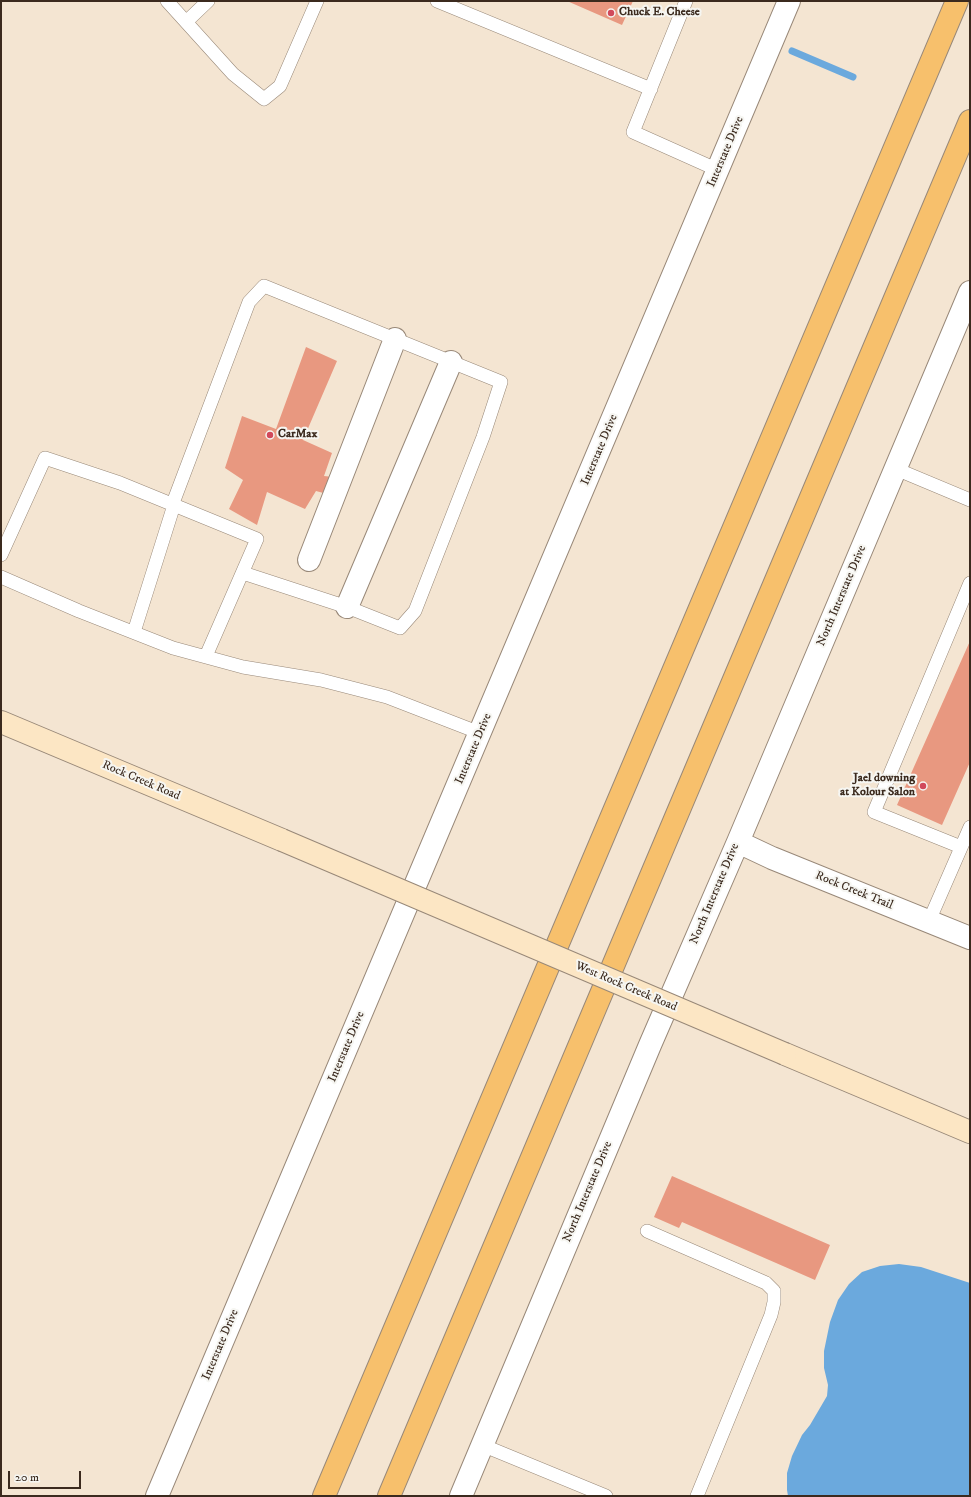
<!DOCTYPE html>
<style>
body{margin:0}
#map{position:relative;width:971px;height:1497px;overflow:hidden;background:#f4e5d2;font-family:"IM FELL DW Pica",serif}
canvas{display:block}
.frame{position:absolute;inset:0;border:2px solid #3b2a1e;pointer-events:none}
.scale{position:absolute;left:8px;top:1471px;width:73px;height:18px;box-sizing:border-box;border:2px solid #3b2a1e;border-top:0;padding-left:5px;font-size:12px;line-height:14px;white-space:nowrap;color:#3b2a1e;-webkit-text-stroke:3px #f6f6f2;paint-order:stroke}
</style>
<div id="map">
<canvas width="971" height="1497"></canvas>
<div class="frame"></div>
<div class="scale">20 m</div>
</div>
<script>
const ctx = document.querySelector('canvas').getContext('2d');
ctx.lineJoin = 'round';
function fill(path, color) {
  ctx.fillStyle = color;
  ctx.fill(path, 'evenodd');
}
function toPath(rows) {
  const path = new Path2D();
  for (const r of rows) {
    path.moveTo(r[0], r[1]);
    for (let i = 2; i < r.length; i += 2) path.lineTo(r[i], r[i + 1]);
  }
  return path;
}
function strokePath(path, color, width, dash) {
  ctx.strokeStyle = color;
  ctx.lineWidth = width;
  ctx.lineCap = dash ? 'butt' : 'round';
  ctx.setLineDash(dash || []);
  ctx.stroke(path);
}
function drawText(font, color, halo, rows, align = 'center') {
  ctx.font = font + ' "IM FELL DW Pica",serif';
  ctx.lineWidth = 4;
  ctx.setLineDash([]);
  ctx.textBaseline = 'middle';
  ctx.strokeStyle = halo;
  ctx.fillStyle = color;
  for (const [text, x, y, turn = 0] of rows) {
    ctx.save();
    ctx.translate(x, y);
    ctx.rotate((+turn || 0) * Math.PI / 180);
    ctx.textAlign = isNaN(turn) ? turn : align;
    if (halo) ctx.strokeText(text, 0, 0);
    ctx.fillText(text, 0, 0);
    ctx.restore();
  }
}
fill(toPath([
 [899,1264,921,1267,970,1283,970,1496,788,1496,787,1490,787,1473,792,1456,802,1435,810,1425,827,1396,828,1385,824,1368,824,1351,830,1322,838,1300,849,1284,862,1272,880,1266]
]), '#6ba9dd');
strokePath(toPath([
 [792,51,853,77]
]), '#6ba9dd', 7);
fill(toPath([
 [567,1,633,1,622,25],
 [306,347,337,361,303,440,332,453,324,476,333,477,327,494,316,491,305,509,267,492,257,525,229,509,243,480,225,468,242,416,276,429],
 [970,641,970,762,942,825,897,805],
 [672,1176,830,1245,815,1280,682,1222,679,1228,654,1217]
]), '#e89880');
const service = toPath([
 [167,1,233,74,264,99,280,86,317,1],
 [437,1,651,89],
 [686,1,633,132,718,170],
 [186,22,208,1],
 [896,469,970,500],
 [1,555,45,458,120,483,257,539,206,656],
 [1,577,79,611,173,648,243,667,321,680,387,697,480,733],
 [134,632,174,505,173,503,249,302,264,286,501,382,483,437,415,611,400,628,347,607,243,573],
 [961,847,874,812,970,583],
 [929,921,970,827],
 [647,1231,766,1283,774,1291,774,1302,771,1315,697,1496],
 [482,1445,606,1496]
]);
const minor = toPath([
 [309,560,395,339],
 [347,607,451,362]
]);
const tertiary = toPath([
 [738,842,772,858,970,938],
 [157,1496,789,1],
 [461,1496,650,1045,738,842,970,292]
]);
const secondary = toPath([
 [1,722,282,840],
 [785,1054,970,1132]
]);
const motorway = toPath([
 [324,1496,957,1],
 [389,1496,970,121]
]);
strokePath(service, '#988878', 14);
strokePath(minor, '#988878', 24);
strokePath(tertiary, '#988878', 24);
strokePath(secondary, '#988878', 24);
strokePath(motorway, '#988878', 24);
strokePath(service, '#fff', 13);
strokePath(minor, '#fff', 22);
strokePath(tertiary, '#fff', 22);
strokePath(secondary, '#fce6c4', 22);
strokePath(motorway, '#f7c06c', 22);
const secondaryBridge = toPath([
 [282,840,785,1054]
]);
strokePath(secondaryBridge, '#988878', 24, []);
strokePath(secondaryBridge, '#fce6c4', 22);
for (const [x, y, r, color] of [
 [611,13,4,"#d1495b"],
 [270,435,4,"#d1495b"],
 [923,786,4,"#d1495b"]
]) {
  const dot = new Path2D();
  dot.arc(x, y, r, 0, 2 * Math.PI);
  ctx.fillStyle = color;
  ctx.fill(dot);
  strokePath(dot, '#f6f6f2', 1.5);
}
drawText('bold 12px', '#3b2a1e', '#f6f6f2', [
 ["Chuck E. Cheese",619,13],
 ["CarMax",278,435],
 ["Jael downing",915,779,"right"],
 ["at Kolour Salon",915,793,"right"]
], 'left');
drawText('12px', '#3b2a1e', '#f6f6f2', [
 ["Interstate Drive",726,152,-67],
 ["Interstate Drive",600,450,-67],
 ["North Interstate Drive",842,596,-67],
 ["Interstate Drive",474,749,-67],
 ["Rock Creek Road",141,781,23],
 ["Rock Creek Trail",854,891,22],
 ["North Interstate Drive",715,894,-67],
 ["West Rock Creek Road",626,987,23],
 ["Interstate Drive",347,1047,-67],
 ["North Interstate Drive",588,1192,-67],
 ["Interstate Drive",221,1345,-67]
]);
</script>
